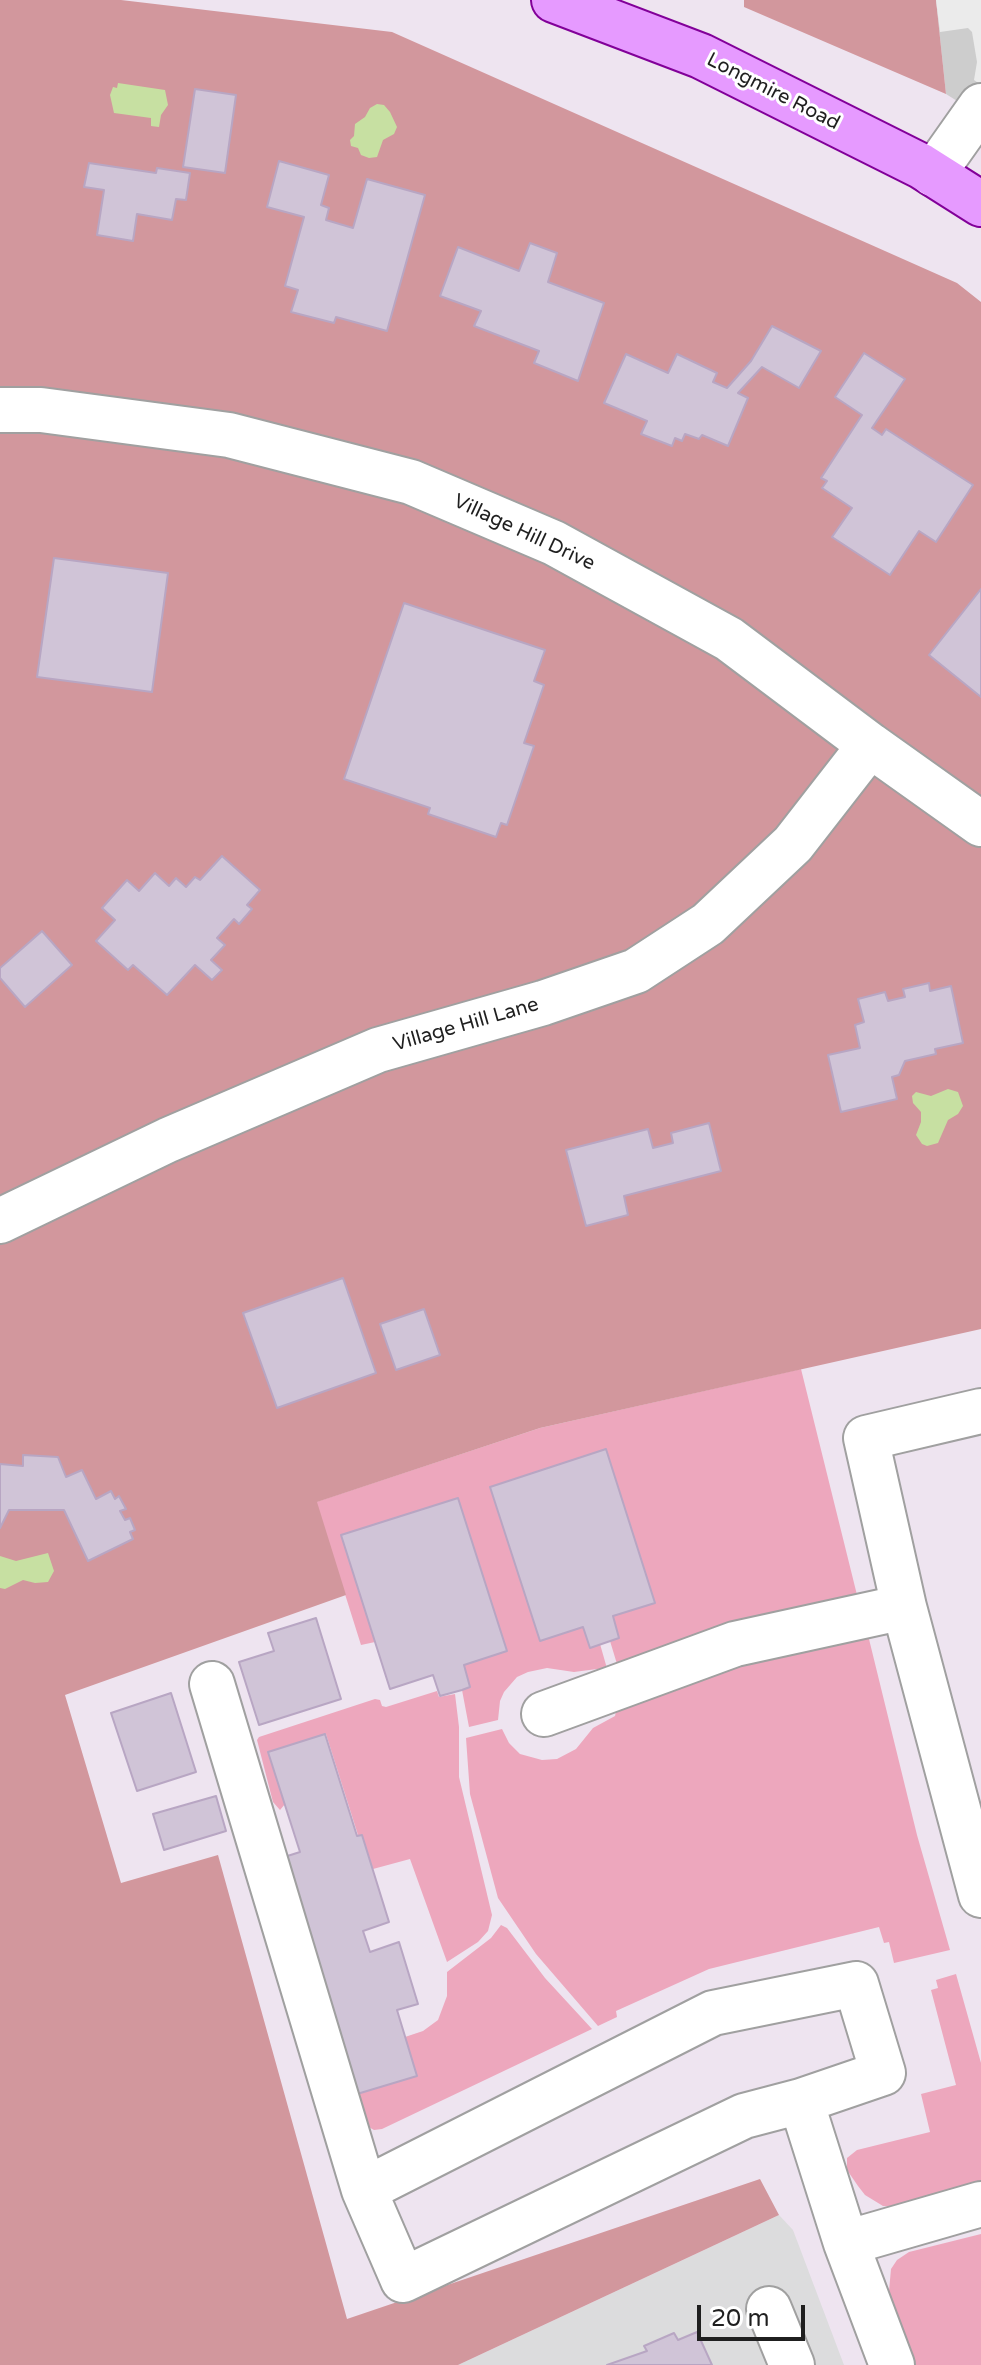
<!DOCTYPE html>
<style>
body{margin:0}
#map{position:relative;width:981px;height:2365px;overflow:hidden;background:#eee4f0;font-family:"Varela Round",sans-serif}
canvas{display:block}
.scale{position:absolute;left:697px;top:2305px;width:108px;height:36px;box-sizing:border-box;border:4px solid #1f1f1f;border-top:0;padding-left:10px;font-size:24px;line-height:28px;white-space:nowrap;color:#1f1f1f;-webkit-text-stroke:6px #fff;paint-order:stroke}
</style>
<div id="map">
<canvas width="981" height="2365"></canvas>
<div class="scale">20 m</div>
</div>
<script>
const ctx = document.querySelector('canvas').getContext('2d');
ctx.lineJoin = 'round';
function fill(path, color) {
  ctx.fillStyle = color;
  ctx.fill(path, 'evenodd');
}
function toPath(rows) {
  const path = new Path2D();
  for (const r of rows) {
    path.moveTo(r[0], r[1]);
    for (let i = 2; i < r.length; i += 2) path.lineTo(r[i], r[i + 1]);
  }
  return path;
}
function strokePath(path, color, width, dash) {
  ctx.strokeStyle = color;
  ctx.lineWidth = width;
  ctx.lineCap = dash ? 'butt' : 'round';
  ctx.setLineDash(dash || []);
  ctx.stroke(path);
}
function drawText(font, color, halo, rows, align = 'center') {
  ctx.font = font + ' "Varela Round",sans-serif';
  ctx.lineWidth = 6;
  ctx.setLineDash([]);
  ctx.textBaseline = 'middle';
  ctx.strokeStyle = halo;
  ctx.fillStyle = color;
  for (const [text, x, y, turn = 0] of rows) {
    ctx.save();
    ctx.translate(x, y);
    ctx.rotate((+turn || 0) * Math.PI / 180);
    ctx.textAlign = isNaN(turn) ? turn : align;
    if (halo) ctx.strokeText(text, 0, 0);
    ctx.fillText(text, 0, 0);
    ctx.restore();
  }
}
fill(toPath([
 [779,2215,793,2230,844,2365,458,2365]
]), '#dcdcdd');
fill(toPath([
 [936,0,981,0,981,116,946,94]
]), '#cdcdcd');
fill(toPath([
 [801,1369,857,1595,853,1599,617,1664,610,1641,619,1638,613,1616,655,1602,605,1449,490,1487,540,1641,583,1627,590,1647,600,1644,608,1672,597,1669,574,1672,547,1668,528,1672,517,1677,504,1692,500,1701,498,1720,469,1727,462,1690,470,1686,464,1665,507,1651,457,1498,341,1535,375,1642,361,1645,316,1502,540,1428],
 [868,1635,917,1835,950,1950,894,1963,889,1942,884,1943,879,1927,709,1969,616,2011,617,2017,598,2026,536,1954,498,1898,470,1794,466,1738,502,1729,509,1743,520,1754,542,1760,557,1759,576,1749,593,1728,615,1716,617,1707,716,1671],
 [437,1691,439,1697,455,1694,459,1727,459,1777,492,1915,488,1931,478,1942,447,1962,410,1859,373,1869,362,1835,358,1835,326,1734,268,1752,285,1804,280,1810,273,1802,257,1740,259,1737,375,1699,380,1700,382,1706,386,1707],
 [501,1925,507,1928,545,1978,592,2029,382,2129,374,2130,367,2126,357,2094,417,2076,405,2037,423,2031,438,2020,447,1996,447,1972,491,1938],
 [956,1974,981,2063,981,2185,896,2207,883,2206,865,2195,858,2186,847,2170,847,2158,857,2150,930,2132,921,2094,956,2085,931,1990,938,1988,936,1980],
 [981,2234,981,2365,915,2365,889,2291,891,2269,897,2260,909,2252]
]), '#eda7bd');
fill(toPath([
 [0,0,121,0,392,32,957,283,981,302,981,1329,540,1428,317,1502,346,1595,65,1695,121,1883,218,1855,347,2319,760,2179,779,2215,458,2365,0,2365],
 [744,0,936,0,946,94,744,7]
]), '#d2979d');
fill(toPath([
 [936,0,981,0,981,85,974,80,977,62,972,32,968,28,940,32]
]), '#ebebeb');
fill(toPath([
 [118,83,165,90,168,105,161,115,159,127,151,126,151,118,114,113,110,95,113,87,117,88],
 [377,104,384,105,390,112,397,127,394,134,383,140,377,157,369,158,361,155,358,148,351,146,350,140,354,136,355,124,365,117,370,108],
 [948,1089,958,1092,963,1106,958,1114,948,1120,938,1143,927,1146,922,1144,916,1135,921,1122,921,1112,913,1103,912,1096,916,1092,931,1096],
 [48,1553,54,1571,48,1582,35,1583,23,1580,5,1589,0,1588,0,1556,16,1561]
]), '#c7e0a2');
const building = toPath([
 [195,89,236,95,225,173,183,167,195,89],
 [279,161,329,175,321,205,329,208,326,220,353,228,367,179,425,195,387,331,336,317,334,323,291,312,298,290,285,286,304,217,267,207,279,161],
 [89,163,156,173,157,168,190,173,186,200,176,199,172,220,137,214,133,241,97,235,104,190,84,187,89,163],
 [530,243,557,253,548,282,604,303,578,381,534,363,539,351,474,326,481,311,440,296,458,247,519,271,530,243],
 [772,326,821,351,799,388,762,367,738,393,748,398,728,446,702,435,699,439,685,434,682,441,675,438,672,446,641,434,647,421,604,403,626,354,668,373,677,354,717,373,713,382,727,388,751,361,772,326],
 [864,353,905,379,872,428,882,435,886,429,973,485,936,542,919,531,890,575,832,537,852,508,822,488,827,481,821,478,862,415,835,397,864,353],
 [54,558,168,573,152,692,37,677,54,558],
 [981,589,981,697,929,655,981,589],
 [404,603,545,650,534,681,544,685,524,743,534,746,507,825,501,823,496,837,428,814,430,808,344,779,404,603],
 [222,856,260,890,247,905,252,909,239,924,234,919,217,938,225,945,211,960,222,970,212,980,195,965,167,995,133,965,128,970,96,941,115,920,102,908,127,880,139,891,155,873,169,886,176,878,186,887,195,877,200,880,222,856],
 [42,931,72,965,25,1007,0,978,0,968,42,931],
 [929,983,930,991,951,986,963,1043,935,1049,936,1054,905,1061,899,1075,892,1077,897,1099,841,1112,828,1055,860,1048,855,1025,864,1022,858,999,885,992,888,1001,905,997,903,989,929,983],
 [709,1123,721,1171,624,1196,628,1215,586,1226,566,1150,648,1129,653,1148,673,1143,671,1133,709,1123],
 [343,1278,376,1373,277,1408,243,1313,343,1278],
 [424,1309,440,1355,396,1370,380,1324,424,1309],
 [606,1449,655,1603,613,1616,619,1638,590,1648,583,1627,540,1641,490,1487,606,1449],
 [23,1455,58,1457,66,1477,82,1470,96,1499,111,1491,115,1499,119,1496,126,1509,120,1511,125,1520,130,1518,135,1530,130,1532,133,1539,88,1561,64,1510,9,1510,0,1528,0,1464,23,1466,23,1455],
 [458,1498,507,1651,464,1665,470,1687,462,1690,440,1696,433,1675,390,1689,341,1535,458,1498],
 [316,1618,341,1699,259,1725,239,1662,274,1651,268,1633,316,1618],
 [171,1693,196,1772,137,1791,111,1713,171,1693],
 [325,1734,357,1836,362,1835,389,1922,363,1931,370,1952,399,1942,418,2004,397,2010,417,2076,357,2094,278,1859,300,1852,268,1752,325,1734],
 [216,1796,226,1831,164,1850,153,1814,216,1796],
 [697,2332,712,2365,607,2365,647,2351,644,2346,674,2333,678,2340,697,2332]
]);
fill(building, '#d0c4d7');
strokePath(building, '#b8a6c3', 2);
const minor = toPath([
 [933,174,981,106],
 [0,410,41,410,229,435,411,482,554,543,729,639,870,745,981,824],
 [0,1221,168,1140,378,1050,543,1003,636,971,708,924,793,844,870,745],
 [904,1607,981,1895],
 [212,1684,364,2190],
 [544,1714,735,1644,904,1607,866,1438,981,1411],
 [856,1984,883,2073,801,2101,744,2116,403,2280,364,2190,713,2013,856,1984],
 [801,2101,846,2243,981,2204],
 [846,2243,892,2365],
 [769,2309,792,2365]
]);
const major = toPath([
 [554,0,701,56,921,166,981,204]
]);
strokePath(minor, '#a0a0a0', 48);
strokePath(major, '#820099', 48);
strokePath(minor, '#fff', 44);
strokePath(major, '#e69aff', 44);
drawText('20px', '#1f1f1f', '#fff', [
 ["Longmire Road",773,92,27],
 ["Village Hill Drive",524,533,25],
 ["Village Hill Lane",466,1025,-16]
]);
</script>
